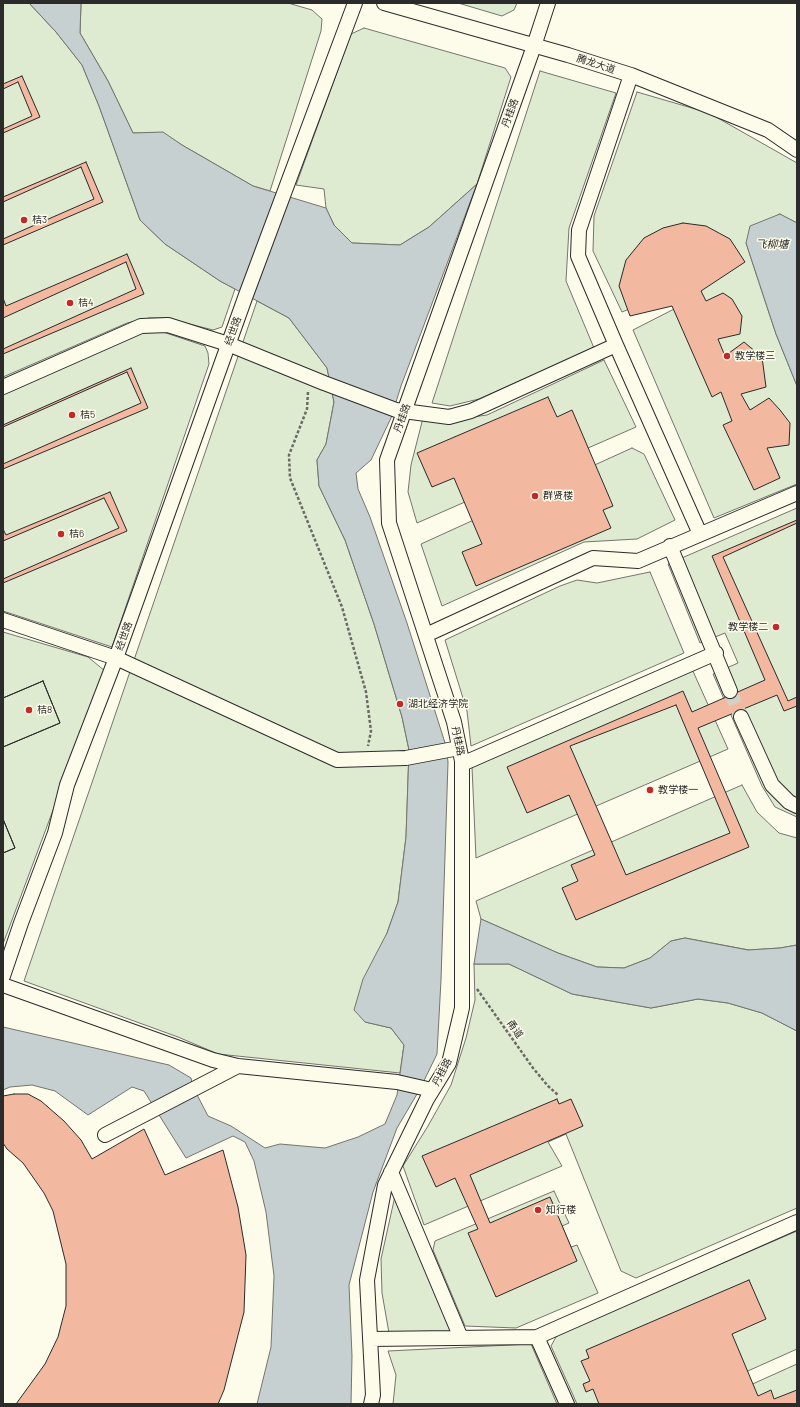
<!DOCTYPE html>
<meta charset="utf-8">
<style>
body{margin:0}
#map{position:relative;width:800px;height:1407px;overflow:hidden;background:#fdfbea;font-family:Barlow,sans-serif}
canvas{display:block}
.frame{position:absolute;inset:0;border:4px solid #2b2b2b;pointer-events:none}
</style>
<div id="map">
<canvas width="800" height="1407"></canvas>
<div class="frame"></div>
</div>
<script>
const ctx = document.querySelector('canvas').getContext('2d');
ctx.lineJoin = 'round';
function fill(path, color) {
  ctx.fillStyle = color;
  ctx.fill(path, 'evenodd');
}
function toPath(rows) {
  const path = new Path2D();
  for (const r of rows) {
    path.moveTo(r[0], r[1]);
    for (let i = 2; i < r.length; i += 2) path.lineTo(r[i], r[i + 1]);
  }
  return path;
}
function strokePath(path, color, width, dash) {
  ctx.strokeStyle = color;
  ctx.lineWidth = width;
  ctx.lineCap = dash ? 'butt' : 'round';
  ctx.setLineDash(dash || []);
  ctx.stroke(path);
}
function drawText(font, color, halo, rows, align = 'center') {
  ctx.font = font + ' Barlow,"Noto Sans SC",sans-serif';
  ctx.lineWidth = 3;
  ctx.setLineDash([]);
  ctx.textBaseline = 'middle';
  ctx.strokeStyle = halo;
  ctx.fillStyle = color;
  for (const [text, x, y, turn = 0] of rows) {
    ctx.save();
    ctx.translate(x, y);
    ctx.rotate((+turn || 0) * Math.PI / 180);
    ctx.textAlign = isNaN(turn) ? turn : align;
    if (halo) ctx.strokeText(text, 0, 0);
    ctx.fillText(text, 0, 0);
    ctx.restore();
  }
}
const green = toPath([
 [3,3,29,3,56,32,82,65,99,106,140,220,165,244,220,281,235,289,222,327,213,330,166,318,149,318,127,323,3,377,3,3],
 [81,3,288,3,312,10,322,19,321,31,270,191,253,186,182,145,163,133,133,133,108,81,80,33,81,3],
 [458,3,517,3,514,10,502,16,458,3],
 [364,28,505,68,511,77,477,184,429,227,400,245,352,243,334,225,326,208,324,189,296,185,351,34,364,28],
 [540,71,616,93,569,228,566,281,594,348,479,399,450,406,432,403,540,71],
 [637,92,709,113,797,163,797,223,779,214,746,243,776,334,797,386,797,484,714,518,633,330,680,306,673,291,622,312,593,251,594,216,637,92],
 [257,301,289,318,327,368,334,402,326,444,317,460,319,486,345,540,374,624,402,717,409,750,406,837,398,902,387,933,365,1022,391,1028,404,1045,400,1073,218,1054,178,1037,24,981,257,301],
 [147,331,160,331,205,346,208,353,209,364,112,647,3,611,3,393,136,335,147,331],
 [604,360,636,427,417,523,408,492,411,465,423,418,451,420,487,415,604,360],
 [632,448,644,454,675,520,637,539,584,542,442,606,421,544,632,448],
 [797,508,797,817,775,807,762,786,713,674,738,663,725,633,700,643,668,564,797,508],
 [650,572,684,653,471,746,467,711,445,640,560,586,577,580,597,583,650,572],
 [3,632,88,657,105,671,3,944,3,632],
 [692,669,728,749,476,858,472,767,692,669],
 [742,785,757,812,779,833,797,838,797,945,780,948,749,950,685,938,671,941,650,958,624,968,597,967,558,953,481,919,476,901,742,785],
 [474,964,509,964,572,994,651,1008,698,999,728,1003,762,1013,797,1031,797,1208,636,1278,621,1271,566,1134,548,1142,562,1166,424,1225,403,1166,428,1126,451,1085,466,1038,475,1000,474,964],
 [554,1191,569,1223,562,1226,571,1247,577,1245,598,1293,516,1328,465,1326,433,1250,435,1241,554,1191],
 [395,1196,451,1332,389,1333,382,1293,381,1259,395,1196],
 [797,1231,797,1349,674,1404,577,1404,551,1346,556,1337,565,1331,797,1231],
 [531,1344,557,1404,393,1404,396,1375,388,1351,531,1344],
 [797,1364,797,1404,708,1404,797,1364]
]);
fill(green, '#deebd1');
strokePath(green, '#74746e', 1);
const water = toPath([
 [29,3,81,3,80,33,108,81,133,133,163,132,182,145,253,186,326,208,334,225,352,243,400,245,429,227,477,184,401,386,391,418,371,460,356,473,358,489,370,517,407,623,446,746,448,762,441,980,437,1054,420,1089,397,1128,373,1192,349,1285,352,1356,351,1404,257,1404,271,1347,274,1276,266,1212,254,1161,245,1142,233,1136,186,1158,144,1091,132,1087,88,1115,55,1091,32,1085,10,1087,3,1090,3,1027,169,1065,191,1078,193,1087,208,1116,231,1126,265,1148,280,1144,325,1148,358,1137,385,1124,397,1095,404,1045,391,1028,365,1022,354,1010,363,979,387,933,398,902,406,837,409,750,402,717,374,624,345,540,319,486,317,460,326,444,334,402,327,368,289,318,220,281,165,244,140,220,99,106,82,65,56,32,29,3],
 [780,214,797,223,797,386,776,334,746,243,750,226,780,214],
 [481,919,558,953,597,967,624,968,650,958,671,941,685,938,748,950,780,948,797,945,797,1031,762,1013,728,1003,698,999,651,1008,572,994,509,964,474,964,481,919]
]);
fill(water, '#c7d0d0');
strokePath(water, '#74746e', 1);
const building = toPath([
 [22,76,40,117,3,133,3,84,22,76],
 [18,82,32,116,3,129,3,89,18,82],
 [86,162,103,202,3,245,3,197,86,162],
 [81,167,94,199,3,239,3,202,81,167],
 [683,223,706,226,730,239,745,262,701,291,706,301,723,293,732,299,742,316,740,334,718,339,725,356,744,342,762,357,766,387,741,394,750,410,769,398,780,410,790,423,789,445,767,448,780,478,754,490,723,425,732,421,721,392,712,397,672,306,630,316,619,286,626,260,644,238,663,228,683,223],
 [127,254,144,294,3,354,3,298,6,306,127,254],
 [126,262,136,289,3,349,3,318,126,262],
 [131,368,148,408,3,469,3,425,131,368],
 [127,372,141,403,3,464,3,427,127,372],
 [548,397,557,417,572,410,613,506,603,510,611,528,476,586,462,552,482,544,454,478,432,487,417,453,548,397],
 [110,492,127,531,3,583,3,529,6,535,110,492],
 [104,498,119,528,3,579,3,541,104,498],
 [797,520,797,706,784,711,777,695,698,728,749,847,576,920,562,888,578,881,571,865,595,855,569,795,527,813,507,767,683,691,692,712,765,680,712,556,797,520],
 [797,523,797,697,788,701,723,557,797,523],
 [43,681,60,723,3,747,3,698,43,681],
 [43,681,60,723,3,747,3,698,43,681],
 [676,705,730,833,626,875,570,746,676,705],
 [3,819,15,848,3,853,3,819],
 [3,819,15,848,3,853,3,819],
 [14,1094,28,1094,41,1101,64,1121,81,1140,92,1159,144,1129,165,1175,223,1150,238,1207,246,1255,244,1312,224,1390,218,1404,16,1404,45,1364,58,1337,66,1306,66,1264,53,1211,44,1193,23,1163,7,1149,3,1143,3,1096,14,1094],
 [557,1099,559,1104,571,1099,583,1126,470,1175,490,1223,550,1197,577,1261,496,1297,468,1233,478,1229,455,1178,436,1187,422,1156,557,1099],
 [749,1280,766,1319,732,1334,758,1396,771,1390,774,1399,797,1390,797,1404,599,1404,593,1389,586,1392,583,1384,590,1381,581,1361,589,1358,586,1350,749,1280]
]);
fill(building, '#f2b8a0');
strokePath(building, '#2b2b2b', 1);
strokePath(toPath([
 [730,691,741,717]
]), '#d3d1c4', 14, [14, 7]);
const minor = toPath([
 [384,3,568,55,631,75,768,130,797,150],
 [631,75,579,230,578,256,616,345,700,534],
 [3,387,141,326,168,325,228,344,324,383,396,410,449,417,471,411,616,345],
 [670,546,730,691],
 [3,620,116,658,337,760,406,758,459,748],
 [426,635,593,558,638,561,797,493],
 [741,717,772,785,789,802,797,806],
 [462,764,716,653],
 [3,976,21,923,55,833,67,785,116,658,246,295,355,3],
 [3,985,213,1060,238,1066,397,1082,432,1090],
 [105,1135,238,1066],
 [391,1172,461,1338],
 [537,1337,567,1404],
 [370,1339,537,1337,797,1222],
 [371,1404,373,1395,367,1280,385,1185,427,1099,449,1063,462,1008,462,761,454,722,389,523,387,460,534,46,548,3]
]);
strokePath(minor, '#2b2b2b', 16);
strokePath(toPath([
 [308,392,307,409,289,455,290,478,342,607,366,692,371,731,368,746],
 [477,989,533,1068,548,1086,558,1095]
]), '#6a6964', 2.5, [3, 2]);
strokePath(minor, '#fdfbea', 14);
for (const [x, y, r, color] of [
 [24,220,4,"#c62828"],
 [70,303,4,"#c62828"],
 [727,356,4,"#c62828"],
 [72,415,4,"#c62828"],
 [535,496,4,"#c62828"],
 [61,534,4,"#c62828"],
 [776,627,4,"#c62828"],
 [400,704,4,"#c62828"],
 [29,710,4,"#c62828"],
 [650,790,4,"#c62828"],
 [538,1210,4,"#c62828"]
]) {
  const dot = new Path2D();
  dot.arc(x, y, r, 0, 2 * Math.PI);
  ctx.fillStyle = color;
  ctx.fill(dot);
  strokePath(dot, '#fdfbea', 1.5);
}
drawText('10px', '#2b2b2b', '#fdfbea', [
 ["腾龙大道",596,64,18],
 ["丹桂路",510,113,-70],
 ["经世路",233,331,-70],
 ["丹桂路",402,418,-70],
 ["经世路",124,636,-70],
 ["丹桂路",458,741,78],
 ["甬道",515,1029,55],
 ["丹桂路",442,1072,-62]
]);
drawText('10px', '#2b2b2b', '#fdfbea', [
 ["桔3",32,220],
 ["桔4",78,303],
 ["教学楼三",735,356],
 ["桔5",80,415],
 ["群贤楼",543,496],
 ["桔6",69,534],
 ["教学楼二",768,627,"right"],
 ["湖北经济学院",408,704],
 ["桔8",37,710],
 ["教学楼一",658,790],
 ["知行楼",546,1210]
], 'left');
drawText('italic 11px', '#2b2b2b', '#fdfbea', [
 ["飞柳塘",772,244]
]);
</script>
